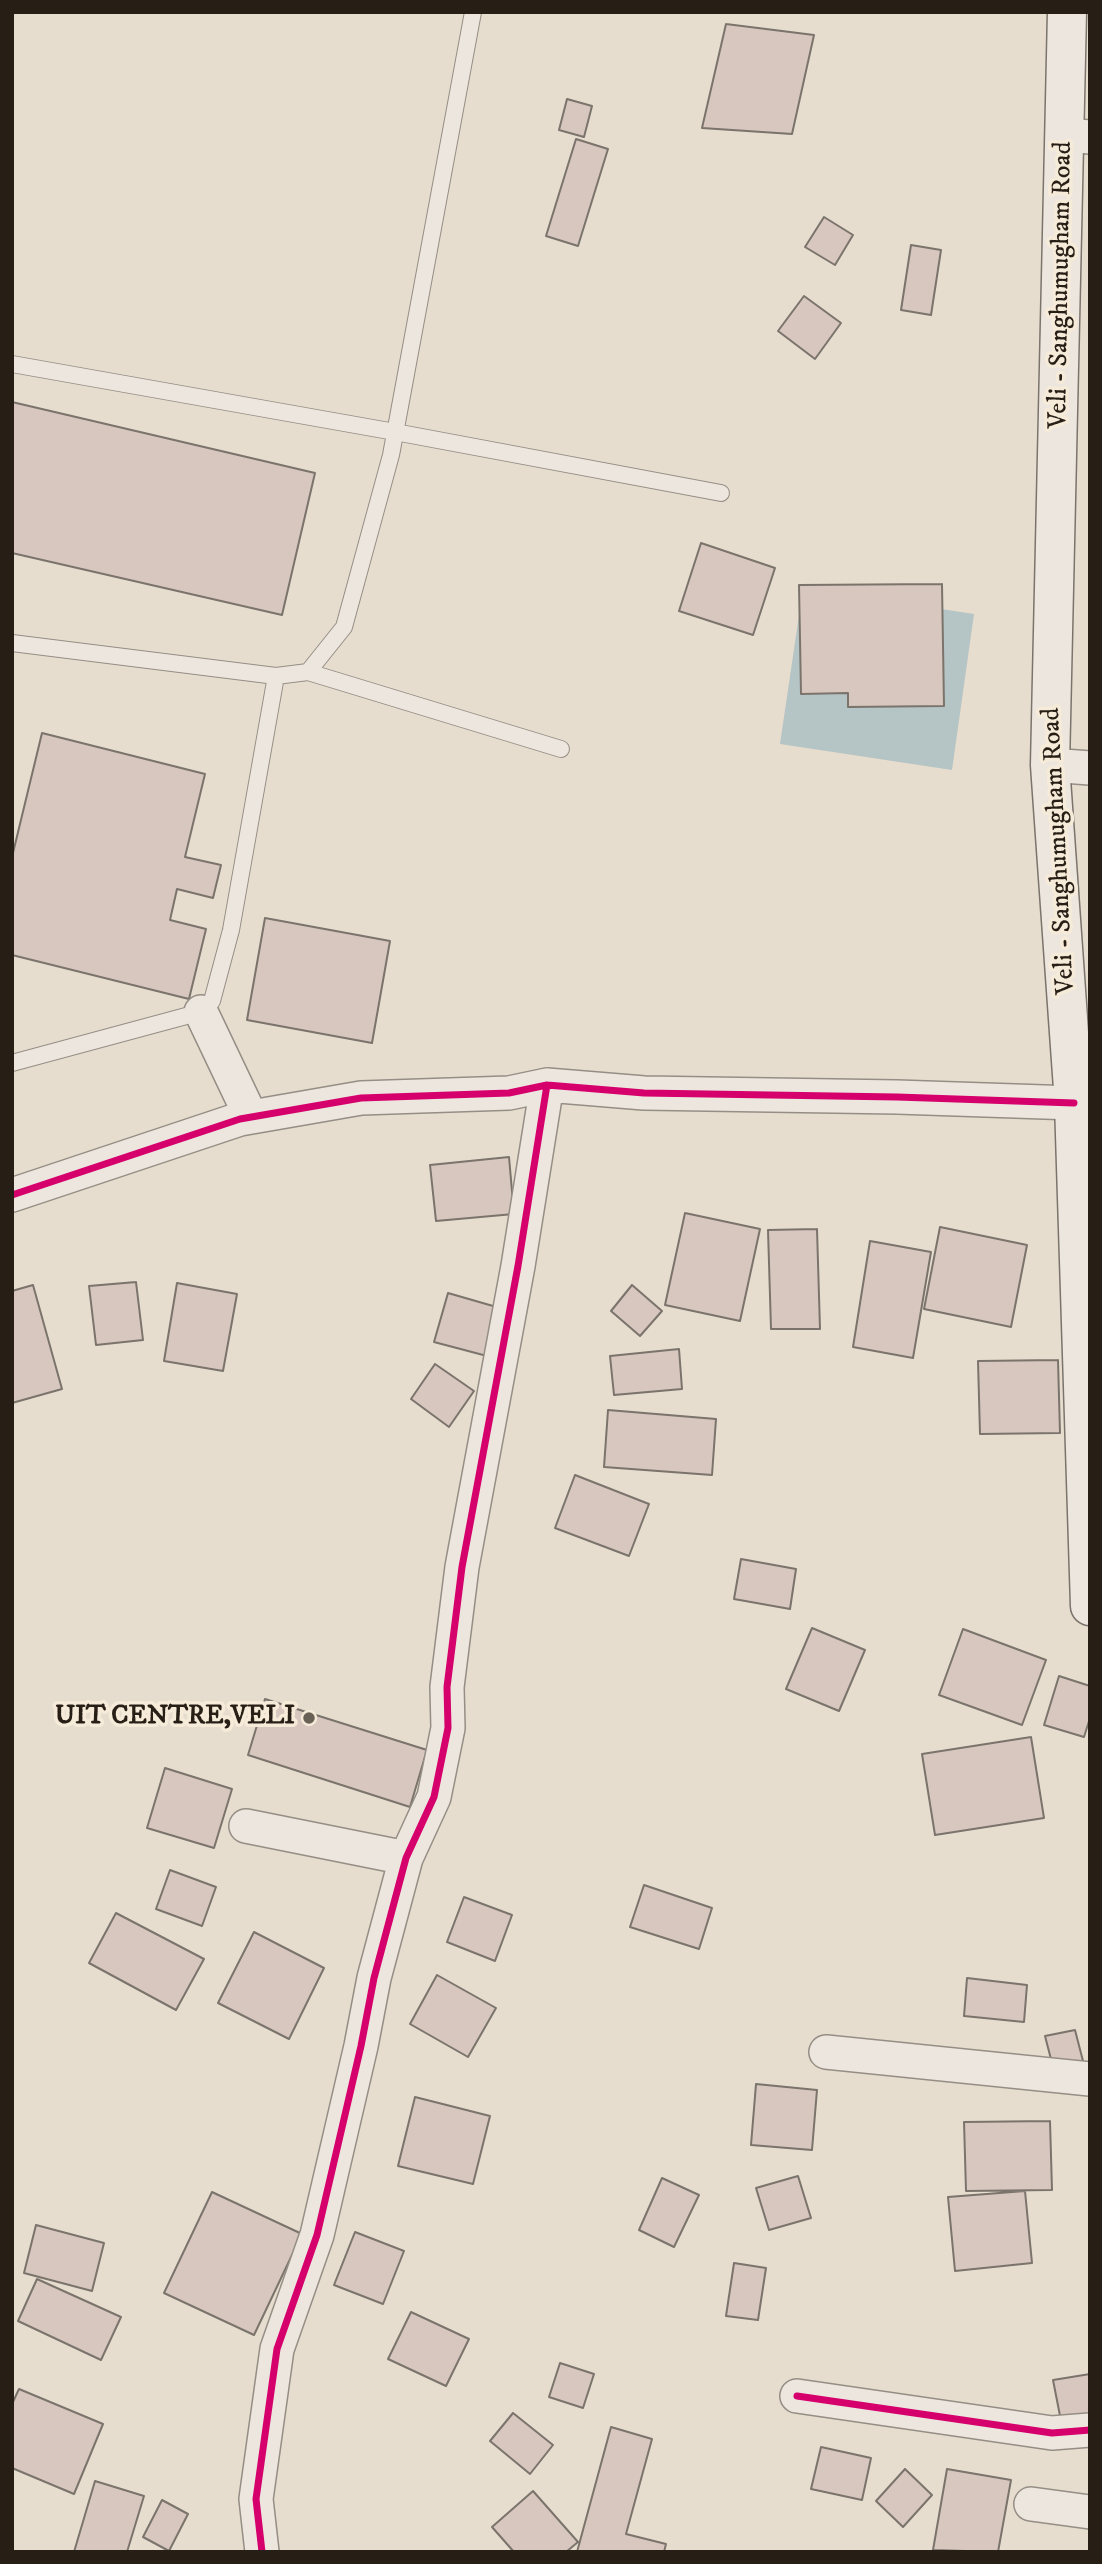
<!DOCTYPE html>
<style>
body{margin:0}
#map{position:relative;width:1102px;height:2564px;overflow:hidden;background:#e7ddcf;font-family:"IM FELL DW Pica",serif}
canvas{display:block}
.frame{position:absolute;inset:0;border:14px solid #271e15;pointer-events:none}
</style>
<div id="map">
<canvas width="1102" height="2564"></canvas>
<div class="frame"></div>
</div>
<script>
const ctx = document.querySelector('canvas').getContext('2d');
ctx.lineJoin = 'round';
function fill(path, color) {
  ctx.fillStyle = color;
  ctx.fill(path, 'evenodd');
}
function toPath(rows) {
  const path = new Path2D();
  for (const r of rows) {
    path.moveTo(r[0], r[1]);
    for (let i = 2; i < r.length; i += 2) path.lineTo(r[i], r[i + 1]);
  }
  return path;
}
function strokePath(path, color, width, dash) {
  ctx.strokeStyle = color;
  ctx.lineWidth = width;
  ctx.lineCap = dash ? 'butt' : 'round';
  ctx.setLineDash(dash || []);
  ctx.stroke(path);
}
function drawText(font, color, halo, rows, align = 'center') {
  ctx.font = font + ' "IM FELL DW Pica",serif';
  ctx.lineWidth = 7;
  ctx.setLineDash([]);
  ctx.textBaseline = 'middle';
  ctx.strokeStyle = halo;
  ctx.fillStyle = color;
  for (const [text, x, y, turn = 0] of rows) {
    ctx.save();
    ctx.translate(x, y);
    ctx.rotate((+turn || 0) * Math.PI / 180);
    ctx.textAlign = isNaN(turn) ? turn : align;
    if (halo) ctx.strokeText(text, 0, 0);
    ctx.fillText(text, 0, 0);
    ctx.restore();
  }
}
fill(toPath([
 [803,588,974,614,952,770,780,744]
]), '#b5c4c4');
const building = toPath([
 [726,24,814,35,792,134,702,128,726,24],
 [567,99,592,106,584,137,559,130,567,99],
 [576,139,608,149,578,246,546,236,576,139],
 [824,217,853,235,835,265,805,247,824,217],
 [911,245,941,250,931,315,901,310,911,245],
 [804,296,841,323,815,359,778,331,804,296],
 [12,402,315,473,282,615,12,553,12,402],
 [701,543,775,568,753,635,679,611,701,543],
 [942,584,944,706,848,707,848,693,801,694,799,585,942,584],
 [42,733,205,774,185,857,221,865,213,898,177,889,170,920,206,929,189,999,12,955,12,857,42,733],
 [265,918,390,941,372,1043,247,1020,265,918],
 [509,1157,514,1214,436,1221,430,1165,509,1157],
 [685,1213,760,1229,740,1321,665,1305,685,1213],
 [940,1227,1027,1245,1011,1327,924,1309,940,1227],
 [817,1229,820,1329,771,1329,768,1230,817,1229],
 [870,1241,931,1252,913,1358,853,1347,870,1241],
 [136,1282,143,1340,96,1345,89,1286,136,1282],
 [177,1283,237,1294,223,1371,164,1361,177,1283],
 [33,1285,62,1389,12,1403,12,1291,33,1285],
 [632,1285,662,1311,640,1336,611,1311,632,1285],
 [448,1293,500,1308,487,1356,434,1342,448,1293],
 [679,1349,682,1389,614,1395,610,1356,679,1349],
 [1058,1360,1060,1433,980,1434,978,1361,1058,1360],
 [435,1364,474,1391,449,1427,411,1399,435,1364],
 [608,1410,716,1419,712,1475,604,1467,608,1410],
 [575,1475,649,1504,629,1556,555,1528,575,1475],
 [741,1559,796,1569,790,1609,734,1599,741,1559],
 [812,1628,865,1650,839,1711,786,1689,812,1628],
 [963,1629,1046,1660,1022,1725,939,1695,963,1629],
 [1059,1676,1090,1686,1090,1718,1084,1737,1044,1725,1059,1676],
 [265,1699,427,1750,410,1807,248,1755,265,1699],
 [1031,1737,1044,1818,935,1835,922,1754,1031,1737],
 [165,1768,232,1789,214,1848,147,1828,165,1768],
 [170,1870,216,1887,202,1926,156,1909,170,1870],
 [644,1885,712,1908,699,1949,630,1927,644,1885],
 [464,1897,512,1915,495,1961,447,1942,464,1897],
 [116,1913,204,1959,176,2010,89,1963,116,1913],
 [254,1932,324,1968,289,2039,218,2003,254,1932],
 [437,1975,496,2008,468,2057,410,2024,437,1975],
 [967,1978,1027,1985,1024,2022,964,2016,967,1978],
 [1075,2030,1083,2061,1053,2067,1045,2036,1075,2030],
 [756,2084,817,2090,812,2150,751,2145,756,2084],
 [415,2097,490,2116,473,2184,398,2166,415,2097],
 [1050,2121,1052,2190,966,2191,964,2122,1050,2121],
 [798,2176,811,2218,769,2230,756,2188,798,2176],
 [662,2178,699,2195,674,2247,639,2230,662,2178],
 [1025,2191,1032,2263,955,2271,948,2197,1025,2191],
 [212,2192,302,2234,254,2335,164,2293,212,2192],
 [36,2225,104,2243,92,2291,24,2273,36,2225],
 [355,2232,404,2251,383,2304,334,2285,355,2232],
 [734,2263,766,2268,758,2320,726,2316,734,2263],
 [37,2279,121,2317,101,2360,18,2321,37,2279],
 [411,2312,469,2339,446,2386,388,2359,411,2312],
 [560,2363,594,2374,583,2408,549,2397,560,2363],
 [1090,2374,1090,2421,1062,2426,1053,2380,1090,2374],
 [19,2389,103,2424,74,2494,12,2468,12,2404,19,2389],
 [513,2413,553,2445,530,2474,490,2441,513,2413],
 [611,2427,652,2439,626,2534,666,2544,664,2552,577,2552,611,2427],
 [821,2447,871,2458,862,2500,811,2489,821,2447],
 [905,2469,932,2495,903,2527,876,2501,905,2469],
 [947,2469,1011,2480,998,2552,933,2550,947,2469],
 [95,2481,144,2496,127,2552,74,2552,95,2481],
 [533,2491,578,2542,566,2552,514,2552,492,2527,533,2491],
 [162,2500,188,2514,169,2551,143,2537,162,2500]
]);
fill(building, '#d8c7be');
strokePath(building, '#7a746c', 2);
const service = toPath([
 [12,364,395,432,721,493],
 [12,643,276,676,308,672,344,627,391,455,473,12],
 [308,672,561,749],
 [12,1063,201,1012,212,1001,231,930,276,676]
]);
const minor = toPath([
 [1066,135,1090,137],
 [1050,765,1090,768],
 [201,1012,251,1117],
 [12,1195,240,1119,361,1098,509,1093,547,1085,644,1093,897,1097,1074,1103],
 [246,1826,406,1858],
 [826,2052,1090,2079],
 [797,2396,1052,2433,1090,2430],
 [1031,2504,1090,2512],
 [262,2552,256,2499,277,2349,317,2235,361,2046,374,1978,406,1858,434,1797,448,1728,447,1687,462,1567,518,1266,547,1085]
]);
const secondary = toPath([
 [1067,12,1050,765,1074,1103,1090,1606]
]);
strokePath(service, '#958e85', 18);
strokePath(minor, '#958e85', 36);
strokePath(secondary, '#7a746c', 41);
strokePath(service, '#ece6df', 16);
strokePath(minor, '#ece6df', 33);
strokePath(secondary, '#ece6df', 38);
strokePath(toPath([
 [12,1195,240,1119,361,1098,509,1093,547,1085,644,1093,897,1097,1074,1103],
 [797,2396,1052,2433,1090,2430],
 [262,2552,256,2499,277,2349,317,2235,361,2046,374,1978,406,1858,434,1797,448,1728,447,1687,462,1567,518,1266,547,1085]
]), '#d6006c', 7);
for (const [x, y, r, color] of [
 [309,1718,7,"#6a6156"]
]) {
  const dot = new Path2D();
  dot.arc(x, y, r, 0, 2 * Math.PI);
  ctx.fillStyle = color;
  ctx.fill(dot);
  strokePath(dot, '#f6ead9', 2.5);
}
drawText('26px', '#271e15', '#f6ead9', [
 ["Veli - Sanghumugham Road",1062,285,-89],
 ["Veli - Sanghumugham Road",1060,851,-93]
]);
drawText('bold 26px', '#271e15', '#f6ead9', [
 ["UIT CENTRE,VELI",295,1718]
], 'right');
</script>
